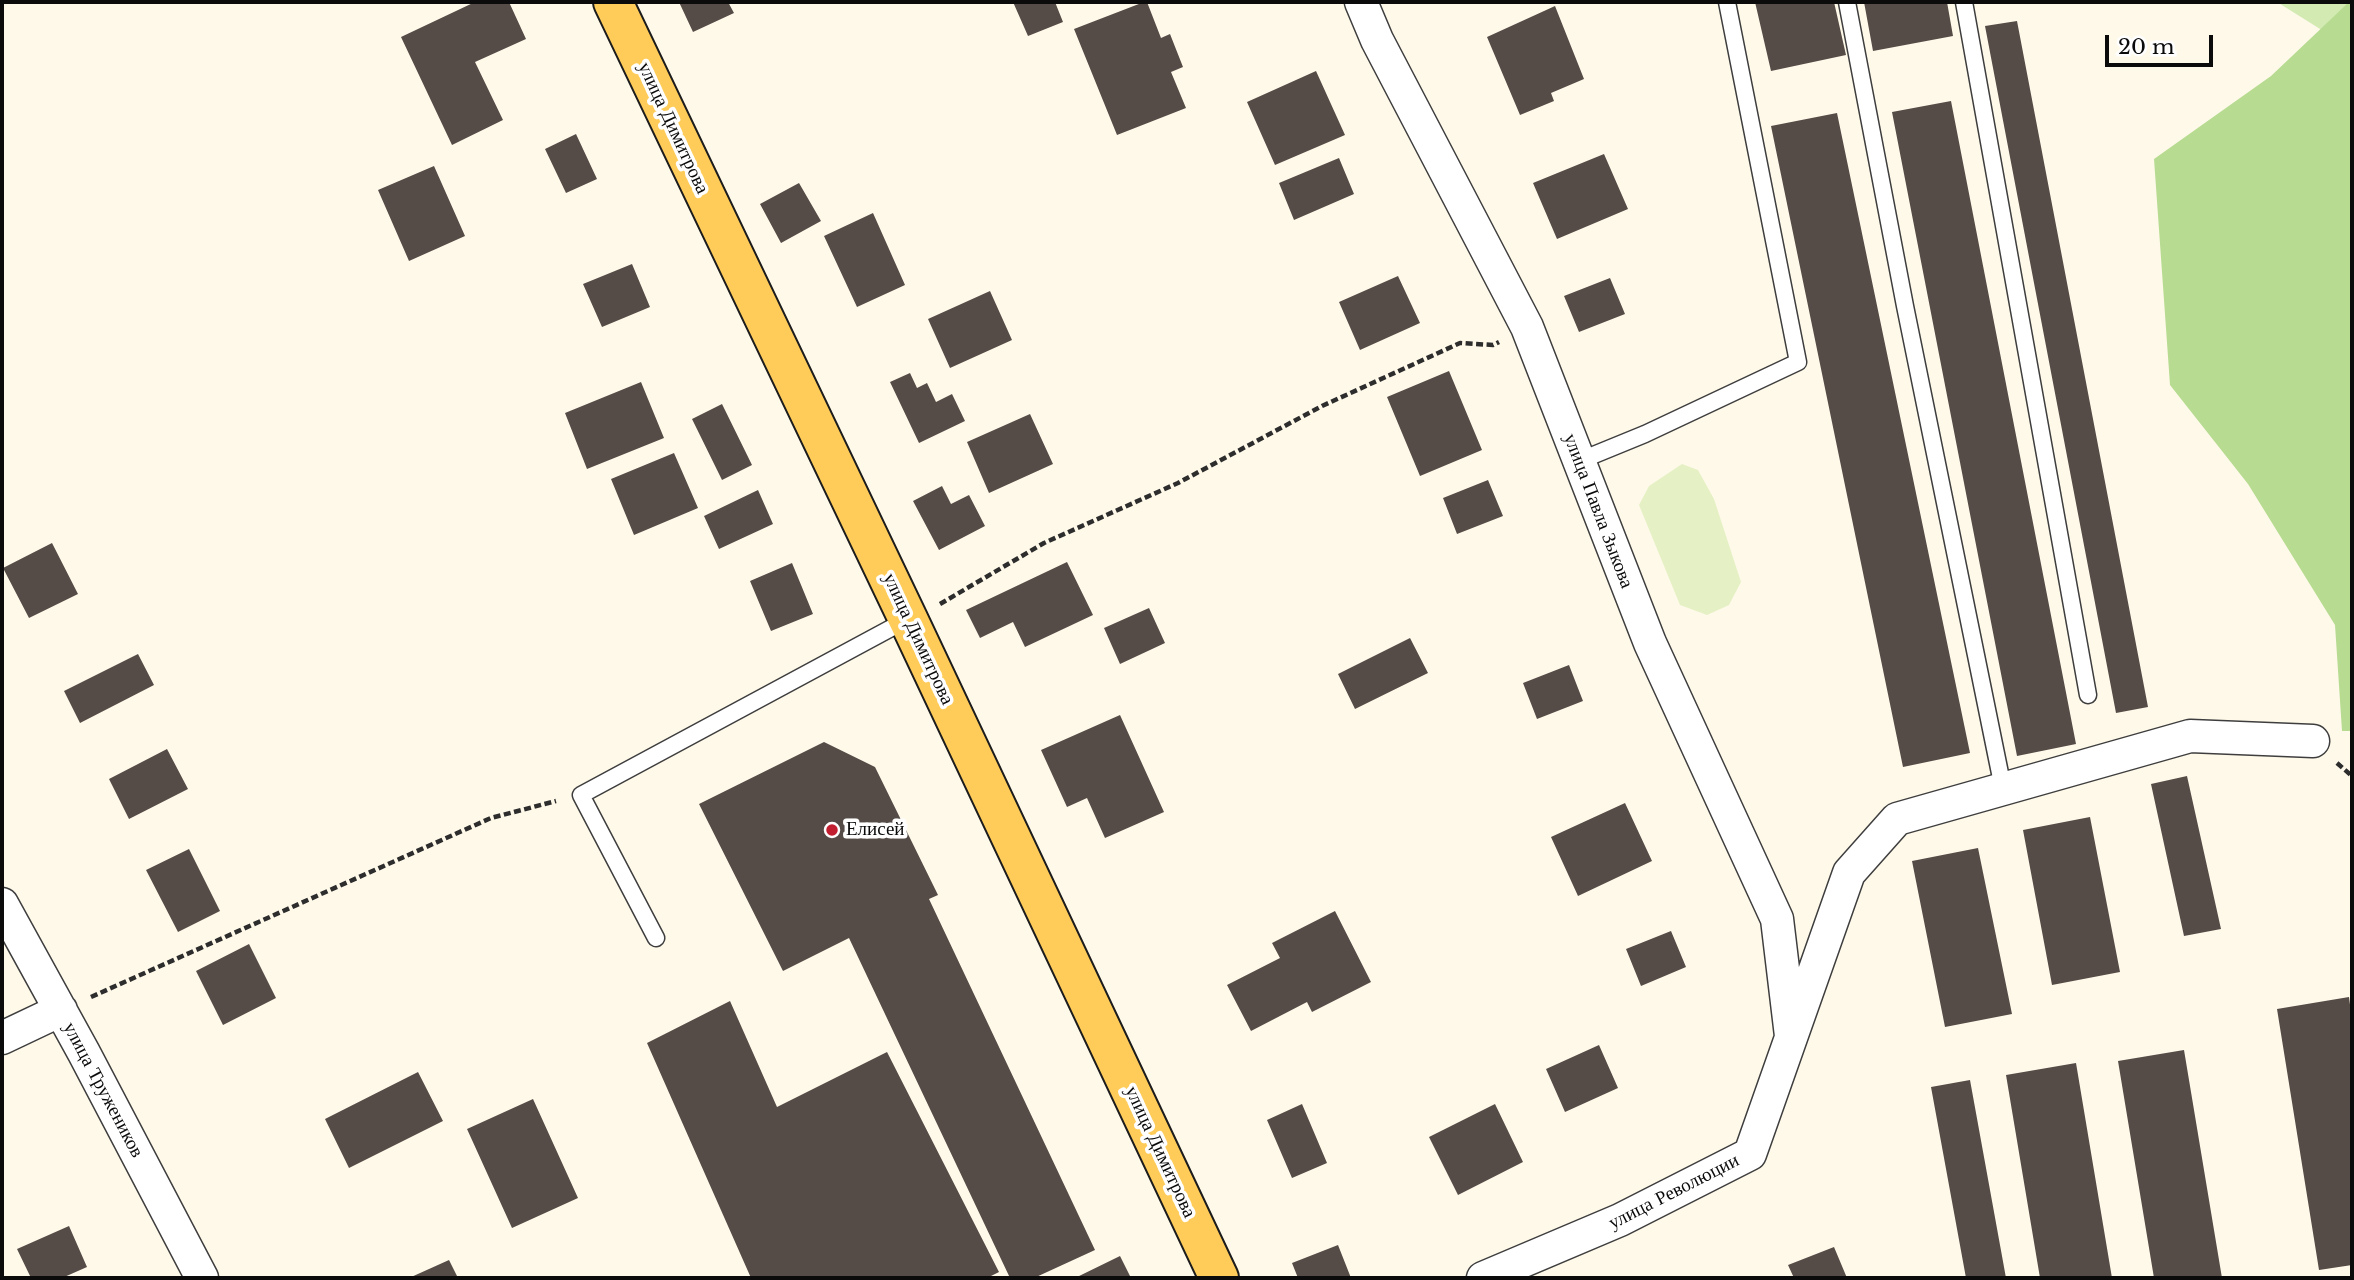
<!DOCTYPE html>
<meta charset="utf-8">
<style>
body{margin:0}
#map{position:relative;width:2354px;height:1280px;overflow:hidden;background:#fff9ea;font-family:"Libre Baskerville",serif}
canvas{display:block}
.frame{position:absolute;inset:0;border:4px solid #0b0b0b;pointer-events:none}
.scale{position:absolute;left:2105px;top:35px;width:108px;height:32px;box-sizing:border-box;border:4px solid #0b0b0b;border-top:0;padding-left:9px;font-size:21px;line-height:24px;white-space:nowrap;color:#0b0b0b;-webkit-text-stroke:5px #fff;paint-order:stroke}
</style>
<div id="map">
<canvas width="2354" height="1280"></canvas>
<div class="frame"></div>
<div class="scale">20 m</div>
</div>
<script>
const ctx = document.querySelector('canvas').getContext('2d');
ctx.lineJoin = 'round';
function fill(path, color) {
  ctx.fillStyle = color;
  ctx.fill(path, 'evenodd');
}
function toPath(rows) {
  const path = new Path2D();
  for (const r of rows) {
    path.moveTo(r[0], r[1]);
    for (let i = 2; i < r.length; i += 2) path.lineTo(r[i], r[i + 1]);
  }
  return path;
}
function strokePath(path, color, width, dash) {
  ctx.strokeStyle = color;
  ctx.lineWidth = width;
  ctx.lineCap = dash ? 'butt' : 'round';
  ctx.setLineDash(dash || []);
  ctx.stroke(path);
}
function drawText(font, color, halo, rows, align = 'center') {
  ctx.font = font + ' "Libre Baskerville",serif';
  ctx.lineWidth = 7;
  ctx.setLineDash([]);
  ctx.textBaseline = 'middle';
  ctx.strokeStyle = halo;
  ctx.fillStyle = color;
  for (const [text, x, y, turn = 0] of rows) {
    ctx.save();
    ctx.translate(x, y);
    ctx.rotate((+turn || 0) * Math.PI / 180);
    ctx.textAlign = isNaN(turn) ? turn : align;
    if (halo) ctx.strokeText(text, 0, 0);
    ctx.fillText(text, 0, 0);
    ctx.restore();
  }
}
fill(toPath([
 [2277,2,2352,2,2352,49]
]), '#d3ebb2');
fill(toPath([
 [2349,2,2352,2,2352,731,2342,731,2335,625,2248,484,2170,385,2154,159,2271,76]
]), '#b7dc91');
fill(toPath([
 [1682,464,1698,470,1714,499,1741,582,1729,605,1707,615,1680,605,1639,505,1649,486]
]), '#e5f1c4');
fill(toPath([
 [475,2,509,2,526,39,475,62,503,120,452,145,401,37],
 [679,2,728,2,734,13,693,32],
 [1013,2,1055,2,1063,22,1028,36],
 [1144,2,1147,2,1161,38,1170,34,1183,67,1171,72,1186,108,1117,135,1074,29],
 [1755,2,1834,2,1846,55,1771,71],
 [1864,2,1947,2,1953,36,1873,51],
 [1555,6,1584,79,1551,93,1554,101,1520,115,1487,37],
 [2017,21,2148,707,2116,713,1985,26],
 [1316,71,1345,135,1275,165,1247,102],
 [1951,101,2076,744,2017,756,1892,112],
 [1837,113,1970,753,1903,767,1771,126],
 [576,134,597,179,566,193,545,149],
 [1604,154,1628,209,1557,239,1533,183],
 [1339,158,1354,194,1294,220,1279,183],
 [434,166,465,236,409,261,378,190],
 [799,183,821,221,781,243,760,204],
 [873,213,905,285,857,307,824,236],
 [632,264,650,307,602,327,583,284],
 [1398,276,1420,323,1360,350,1339,302],
 [1610,278,1625,314,1579,332,1564,296],
 [990,291,1012,340,950,368,928,319],
 [1449,371,1482,450,1420,476,1387,397],
 [910,373,917,388,927,383,936,402,952,394,965,421,919,443,890,382],
 [641,382,664,438,587,469,565,413],
 [722,404,752,465,722,480,692,419],
 [1030,414,1053,464,989,493,967,442],
 [674,453,698,508,634,535,611,479],
 [1488,480,1503,516,1457,534,1443,498],
 [942,486,951,504,969,495,985,526,939,550,913,501],
 [758,490,773,524,719,549,704,516],
 [52,543,78,594,29,618,3,568],
 [1067,562,1093,615,1025,647,1013,622,980,638,966,610],
 [792,563,813,614,771,631,750,581],
 [1149,608,1165,643,1120,664,1104,628],
 [1410,638,1428,673,1355,709,1338,674],
 [138,654,154,685,80,723,64,691],
 [1569,665,1583,701,1537,719,1523,683],
 [1120,715,1164,812,1105,838,1087,798,1067,807,1041,750],
 [824,742,875,767,938,895,929,899,1095,1250,1034,1278,1010,1278,849,938,783,971,699,804],
 [167,749,188,789,129,819,109,779],
 [2187,776,2221,929,2184,936,2151,784],
 [1625,803,1652,861,1578,896,1551,837],
 [2090,817,2120,972,2052,985,2023,830],
 [1978,848,2012,1014,1945,1027,1912,861],
 [189,849,220,911,178,932,146,870],
 [1335,911,1371,982,1312,1012,1307,1002,1251,1031,1227,985,1280,958,1272,943],
 [1671,931,1686,967,1641,986,1626,949],
 [249,944,276,998,223,1025,196,971],
 [2349,997,2352,1020,2352,1265,2319,1270,2277,1009],
 [730,1001,777,1107,887,1052,999,1272,987,1278,751,1278,647,1043],
 [1599,1045,1618,1088,1565,1112,1546,1069],
 [2184,1050,2222,1278,2154,1278,2118,1061],
 [2076,1063,2112,1278,2040,1278,2006,1075],
 [418,1072,443,1121,349,1168,325,1119],
 [1970,1080,2006,1278,1966,1278,1931,1087],
 [533,1099,578,1198,512,1228,467,1129],
 [1302,1104,1327,1163,1292,1178,1267,1120],
 [1495,1104,1523,1162,1458,1195,1429,1137],
 [69,1226,87,1267,62,1278,31,1278,17,1249],
 [1338,1245,1351,1278,1298,1278,1292,1263],
 [1834,1247,1847,1278,1794,1278,1788,1265],
 [1120,1256,1131,1278,1075,1278],
 [449,1260,458,1278,409,1278]
]), '#554c47');
const service = toPath([
 [1847,2,1905,306,2003,788],
 [1964,2,2088,695],
 [1579,461,1645,434,1798,362,1727,2],
 [656,938,581,795,908,619]
]);
const minor = toPath([
 [1361,2,1377,40,1527,327,1650,643,1777,919,1791,1036],
 [2,904,84,1053,202,1278],
 [2,1038,61,1010],
 [1483,1278,1620,1220,1750,1154,1849,873,1897,819,2190,736,2313,741]
]);
const primary = toPath([
 [613,2,908,619,1219,1278]
]);
strokePath(service, '#3e3e3e', 19);
strokePath(minor, '#3e3e3e', 35);
strokePath(primary, '#1c1c1c', 42);
strokePath(toPath([
 [940,604,1044,543,1178,483,1322,406,1460,343,1493,345,1499,342],
 [2337,763,2352,776],
 [91,997,491,818,556,801]
]), '#2d2d2d', 4.5, [7, 3.5]);
strokePath(service, '#fff', 16);
strokePath(minor, '#fff', 32);
strokePath(primary, '#ffcc5a', 38);
for (const [x, y, r, color] of [
 [832,830,7,"#c11e30"]
]) {
  const dot = new Path2D();
  dot.arc(x, y, r, 0, 2 * Math.PI);
  ctx.fillStyle = color;
  ctx.fill(dot);
  strokePath(dot, '#fff', 2.5);
}
drawText('19px', '#0b0b0b', '#fff', [
 ["улица Димитрова",673,128,65],
 ["улица Павла Зыкова",1598,511,69],
 ["улица Димитрова",918,639,65],
 ["улица Тружеников",103,1090,62],
 ["улица Димитрова",1160,1152,65],
 ["улица Революции",1674,1192,-27]
]);
drawText('19px', '#0b0b0b', '#fff', [
 ["Елисей",846,830]
], 'left');
</script>
